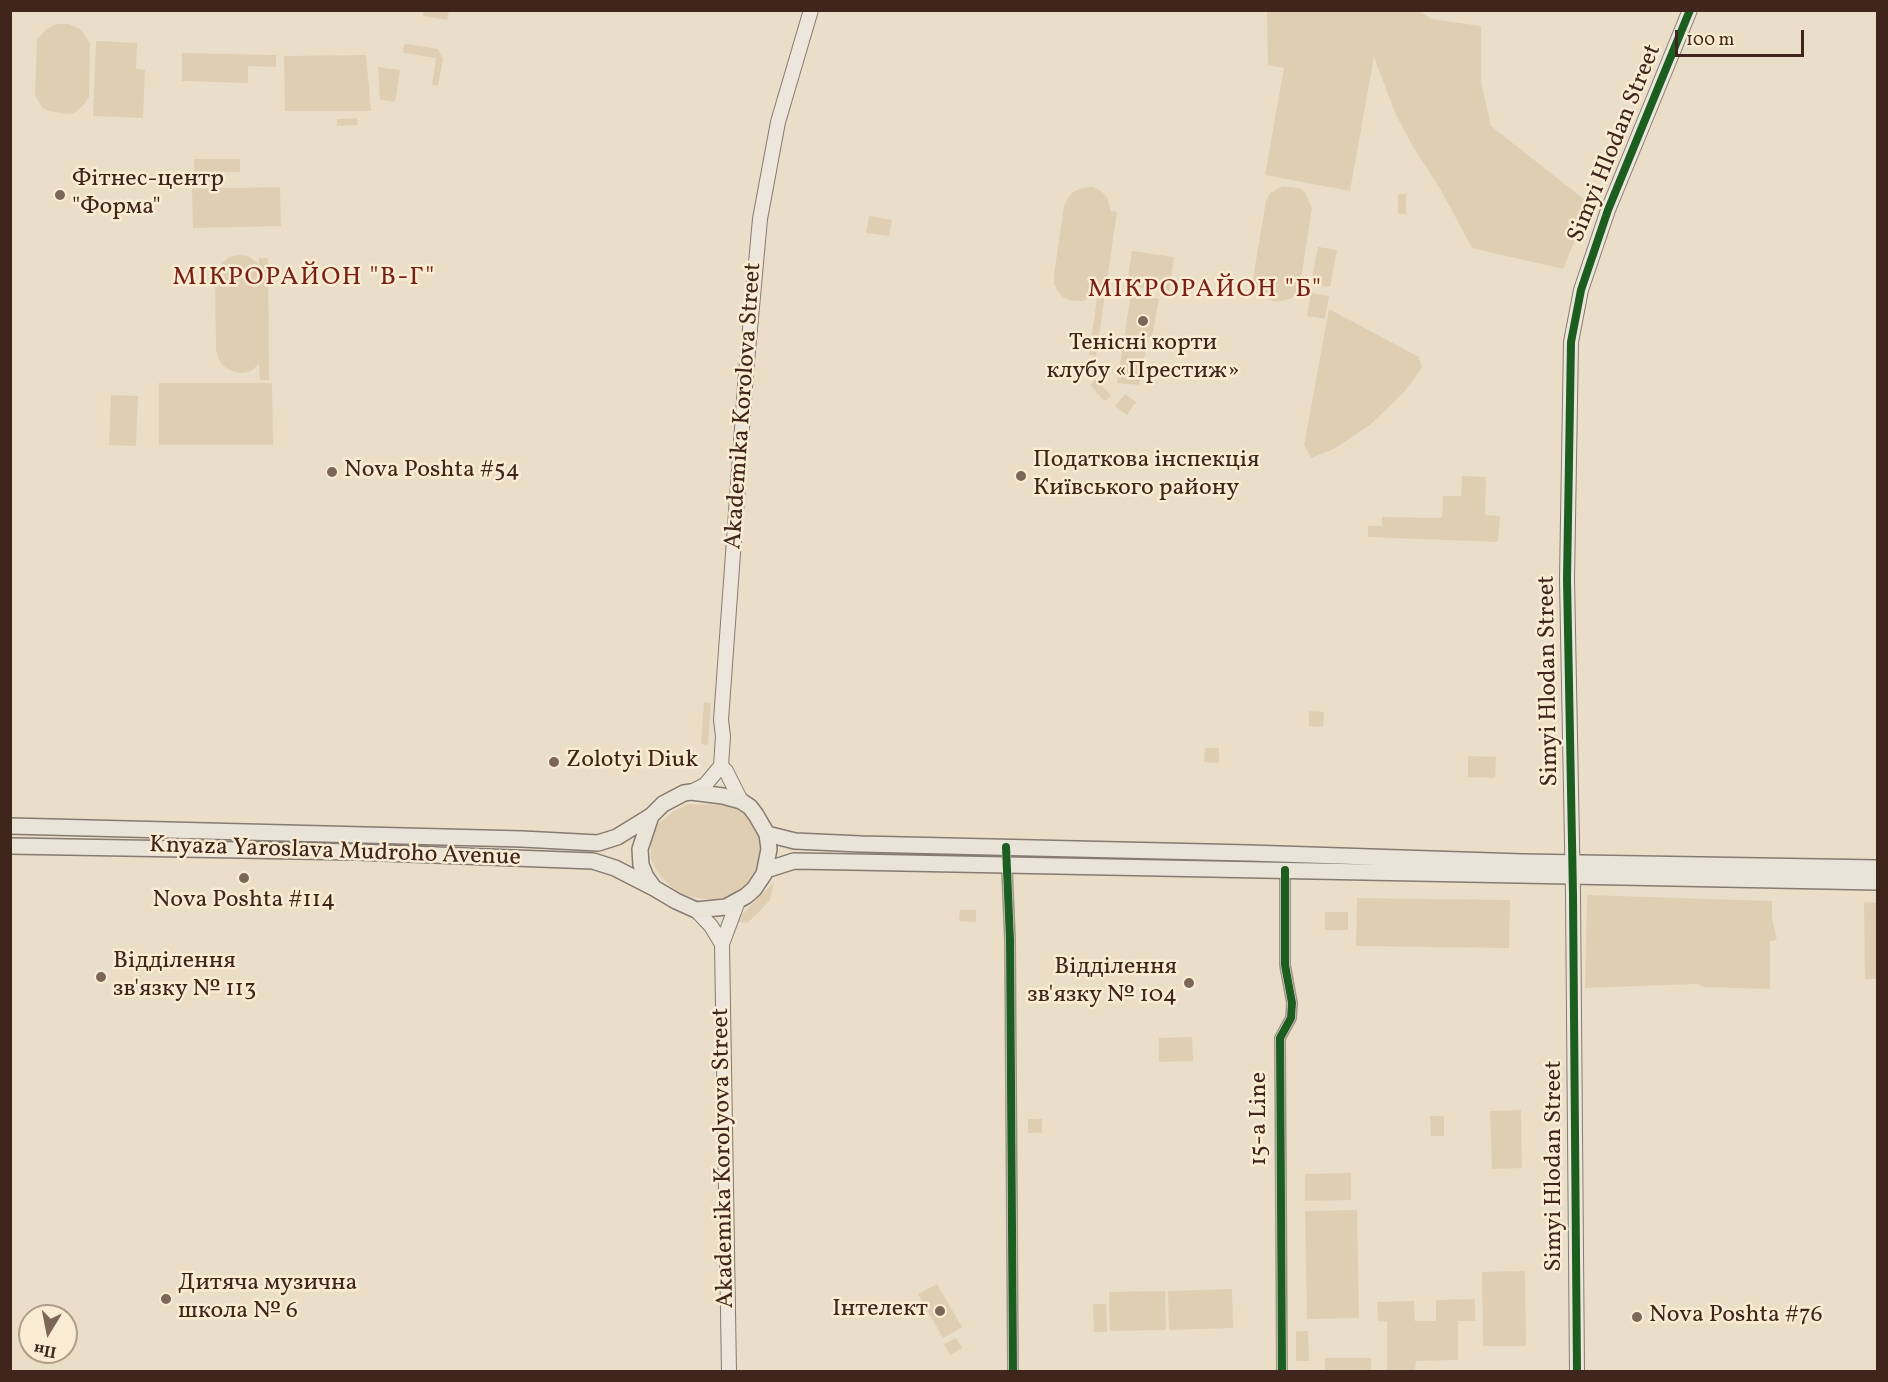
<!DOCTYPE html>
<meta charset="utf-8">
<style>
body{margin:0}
#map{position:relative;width:1888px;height:1382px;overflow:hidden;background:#eadec9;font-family:Vollkorn,serif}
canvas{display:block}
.frame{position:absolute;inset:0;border:12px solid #3f251b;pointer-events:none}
.north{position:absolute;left:18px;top:1304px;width:60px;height:60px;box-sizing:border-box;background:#faecd3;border:2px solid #af9c89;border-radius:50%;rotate:190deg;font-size:16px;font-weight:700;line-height:24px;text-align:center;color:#3f251b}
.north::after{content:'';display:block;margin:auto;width:21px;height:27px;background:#7b6658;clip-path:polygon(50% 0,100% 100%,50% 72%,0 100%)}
.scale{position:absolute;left:1675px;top:30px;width:129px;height:27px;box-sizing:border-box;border:3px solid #3f251b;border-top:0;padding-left:8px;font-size:18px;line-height:21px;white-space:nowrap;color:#3f251b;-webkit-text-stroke:4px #faecd3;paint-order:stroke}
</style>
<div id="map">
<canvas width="1888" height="1382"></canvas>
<div class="frame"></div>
<div class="north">Пн</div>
<div class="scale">100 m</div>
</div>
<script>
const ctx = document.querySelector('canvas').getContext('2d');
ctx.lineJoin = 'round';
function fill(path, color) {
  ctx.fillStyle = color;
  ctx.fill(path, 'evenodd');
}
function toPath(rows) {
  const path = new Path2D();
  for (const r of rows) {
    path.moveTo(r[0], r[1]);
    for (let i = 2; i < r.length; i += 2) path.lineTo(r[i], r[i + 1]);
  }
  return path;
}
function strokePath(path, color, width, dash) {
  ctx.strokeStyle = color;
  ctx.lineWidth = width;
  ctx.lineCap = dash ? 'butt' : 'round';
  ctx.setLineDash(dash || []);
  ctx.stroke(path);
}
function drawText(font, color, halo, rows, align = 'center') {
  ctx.font = font + ' Vollkorn,serif';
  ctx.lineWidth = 5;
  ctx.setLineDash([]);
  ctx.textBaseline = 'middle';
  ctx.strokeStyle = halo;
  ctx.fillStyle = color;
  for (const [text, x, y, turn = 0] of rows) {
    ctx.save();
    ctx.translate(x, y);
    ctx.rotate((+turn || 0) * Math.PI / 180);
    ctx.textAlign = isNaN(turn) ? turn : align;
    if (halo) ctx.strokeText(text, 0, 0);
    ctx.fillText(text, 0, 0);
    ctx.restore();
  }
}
fill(toPath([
 [424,11,449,11,447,20,423,16],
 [1267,11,1420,11,1431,19,1481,26,1481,81,1491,126,1590,204,1563,269,1472,248,1442,192,1412,145,1396,115,1374,57,1350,191,1265,175,1284,68,1268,65],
 [57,24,69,24,80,29,90,43,89,97,83,106,74,113,67,114,48,111,43,108,35,96,37,40,46,29],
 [96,41,137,43,136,69,145,70,143,118,93,116],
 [407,44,438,49,443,59,438,86,432,85,436,58,403,53,404,45],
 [182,53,276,55,276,67,248,66,248,83,182,81],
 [366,55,371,111,285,111,284,56],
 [378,67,400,70,395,102,380,100],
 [357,118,358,125,337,126,337,119],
 [194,159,240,159,240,172,194,172],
 [1283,186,1299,188,1305,192,1312,208,1300,286,1296,295,1290,299,1275,302,1260,295,1254,287,1253,278,1266,201,1270,193],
 [280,187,281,226,193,228,192,189],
 [1092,187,1100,190,1107,197,1111,211,1117,212,1096,356,1089,355,1098,291,1091,298,1083,301,1073,301,1064,298,1058,292,1054,284,1054,274,1064,206,1068,198,1074,191,1083,188],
 [1398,194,1406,194,1406,214,1398,214],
 [869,216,892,220,889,236,866,233],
 [1318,247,1337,250,1330,287,1311,284],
 [1132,251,1174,257,1169,292,1127,285],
 [239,255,248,256,259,264,259,258,268,258,269,380,260,380,259,364,251,371,241,373,232,371,223,366,218,358,216,349,215,280,217,270,222,263,229,257],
 [1311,293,1329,296,1325,319,1307,316],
 [1131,294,1159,299,1152,337,1148,337,1139,385,1117,383],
 [1329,309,1419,357,1422,368,1404,392,1371,424,1334,449,1311,458,1304,445],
 [1096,379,1111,396,1104,401,1090,385],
 [159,383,272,383,273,445,159,445],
 [1125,394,1136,402,1127,415,1115,406],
 [111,395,138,396,136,446,109,445],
 [1462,476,1486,477,1485,515,1500,516,1498,542,1368,537,1368,526,1382,526,1382,517,1442,518,1443,496,1461,496],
 [704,702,711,703,708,745,701,744],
 [1309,711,1324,712,1323,727,1309,726],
 [1205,748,1219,748,1219,763,1204,762],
 [1468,756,1496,757,1495,778,1468,777],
 [688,804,721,805,736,809,750,818,759,832,762,849,761,865,754,881,743,892,729,897,713,900,697,898,682,894,669,885,658,873,651,859,651,838,659,823,674,811],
 [774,882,770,900,757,914,747,923,735,921],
 [1587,895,1772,901,1772,918,1777,940,1770,941,1770,989,1704,987,1696,984,1585,988],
 [1357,898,1510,900,1509,948,1356,946],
 [1864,902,1877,903,1877,979,1865,979],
 [960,910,976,910,976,922,959,921],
 [1325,912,1348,912,1348,930,1325,930],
 [1061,963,1089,963,1089,973,1061,973],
 [1192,1037,1193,1061,1159,1062,1159,1038],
 [1521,1110,1522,1168,1492,1169,1490,1111],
 [1430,1116,1444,1116,1444,1136,1431,1136],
 [1028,1119,1042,1119,1042,1133,1028,1133],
 [1351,1173,1351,1200,1305,1201,1305,1174],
 [1357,1210,1359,1318,1307,1319,1305,1211],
 [1525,1271,1526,1346,1483,1346,1482,1272],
 [937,1284,962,1327,943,1338,918,1294],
 [1232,1289,1233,1328,1169,1330,1168,1291],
 [1165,1291,1166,1330,1110,1331,1109,1292],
 [1475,1299,1475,1321,1458,1321,1458,1360,1416,1361,1415,1371,1387,1371,1387,1322,1378,1321,1377,1302,1414,1301,1415,1321,1436,1321,1436,1300],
 [1093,1304,1106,1304,1107,1332,1094,1332],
 [1296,1331,1308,1331,1309,1361,1296,1361],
 [956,1338,962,1348,950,1355,944,1344],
 [1325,1358,1371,1358,1371,1371,1325,1371]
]), '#e0ceb3');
const street = toPath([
 [1006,847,1010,940,1013,1372],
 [1282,1372,1280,1038,1291,1018,1292,1003,1285,965,1285,870]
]);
const secondary = toPath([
 [721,766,726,771,741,801],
 [691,792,705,785,721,766,723,736,721,720,746,373,760,219,778,122,811,10],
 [696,910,711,926,722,944],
 [729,1372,722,944,738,901],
 [1577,1372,1573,895,1567,579,1571,342,1581,290,1608,210,1690,10]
]);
const primary = toPath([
 [691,792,723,796,741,801,750,807,756,815,767,834,769,849,764,874,754,889,746,896,726,907,696,910,676,901,654,888,646,877,641,865,640,849,651,816,663,804,684,793,691,792],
 [10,826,522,839,598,843,617,837,651,816],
 [767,834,795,841,861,844,1249,853,1522,862,1878,868],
 [10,846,356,852,593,861,615,868,654,888],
 [766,870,794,861,852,862,1878,882]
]);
strokePath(street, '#9e9487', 12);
strokePath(secondary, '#857b70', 16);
strokePath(primary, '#857b70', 18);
strokePath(street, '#ede6dd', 9);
strokePath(secondary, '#ede6dd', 14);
strokePath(primary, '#eae3d7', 15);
strokePath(toPath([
 [1006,847,1010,940,1013,1372],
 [1282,1372,1280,1038,1291,1018,1292,1003,1285,965,1285,870],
 [1577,1372,1573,895,1567,579,1571,342,1581,290,1608,210,1690,10]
]), '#1b5e20', 8);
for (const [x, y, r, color] of [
 [60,195,6,"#7b6658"],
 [1143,321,6,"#7b6658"],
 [332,472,6,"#7b6658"],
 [1021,476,6,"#7b6658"],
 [554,762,6,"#7b6658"],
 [244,878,6,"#7b6658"],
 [101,977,6,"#7b6658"],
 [1189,983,6,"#7b6658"],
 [166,1299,6,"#7b6658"],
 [940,1311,6,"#7b6658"],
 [1637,1317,6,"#7b6658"]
]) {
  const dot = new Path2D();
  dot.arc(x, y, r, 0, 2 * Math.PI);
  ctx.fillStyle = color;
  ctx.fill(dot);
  strokePath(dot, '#faecd3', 2);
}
drawText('24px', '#3f251b', '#faecd3', [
 ["Simyi Hlodan Street",1616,144,-68],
 ["Akademika Korolova Street",745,406,-86],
 ["Simyi Hlodan Street",1550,681,-91],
 ["Knyaza Yaroslava Mudroho Avenue",335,853,2],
 ["15-a Line",1261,1119,-90],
 ["Akademika Korolyova Street",725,1158,-91],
 ["Simyi Hlodan Street",1556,1166,-90]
]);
drawText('24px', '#3f251b', '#faecd3', [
 ["Фітнес-центр",72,181],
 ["\"Форма\"",72,209],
 ["Тенісні корти",1143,345,"center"],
 ["клубу «Престиж»",1143,373,"center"],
 ["Податкова інспекція",1033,462],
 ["Київського району",1033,490],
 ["Nova Poshta #54",344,472],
 ["Zolotyi Diuk",566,762],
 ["Nova Poshta #114",244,902,"center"],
 ["Відділення",113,963],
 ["зв'язку № 113",113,991],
 ["Відділення",1177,969,"right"],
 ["зв'язку № 104",1177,997,"right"],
 ["Дитяча музична",178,1285],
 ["школа № 6",178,1313],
 ["Інтелект",928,1311,"right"],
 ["Nova Poshta #76",1649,1317]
], 'left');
ctx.letterSpacing = '1.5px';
drawText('26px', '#7a1f14', '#faecd3', [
 ["МІКРОРАЙОН \"В-Г\"",304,279],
 ["МІКРОРАЙОН \"Б\"",1205,291]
]);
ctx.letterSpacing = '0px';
</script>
